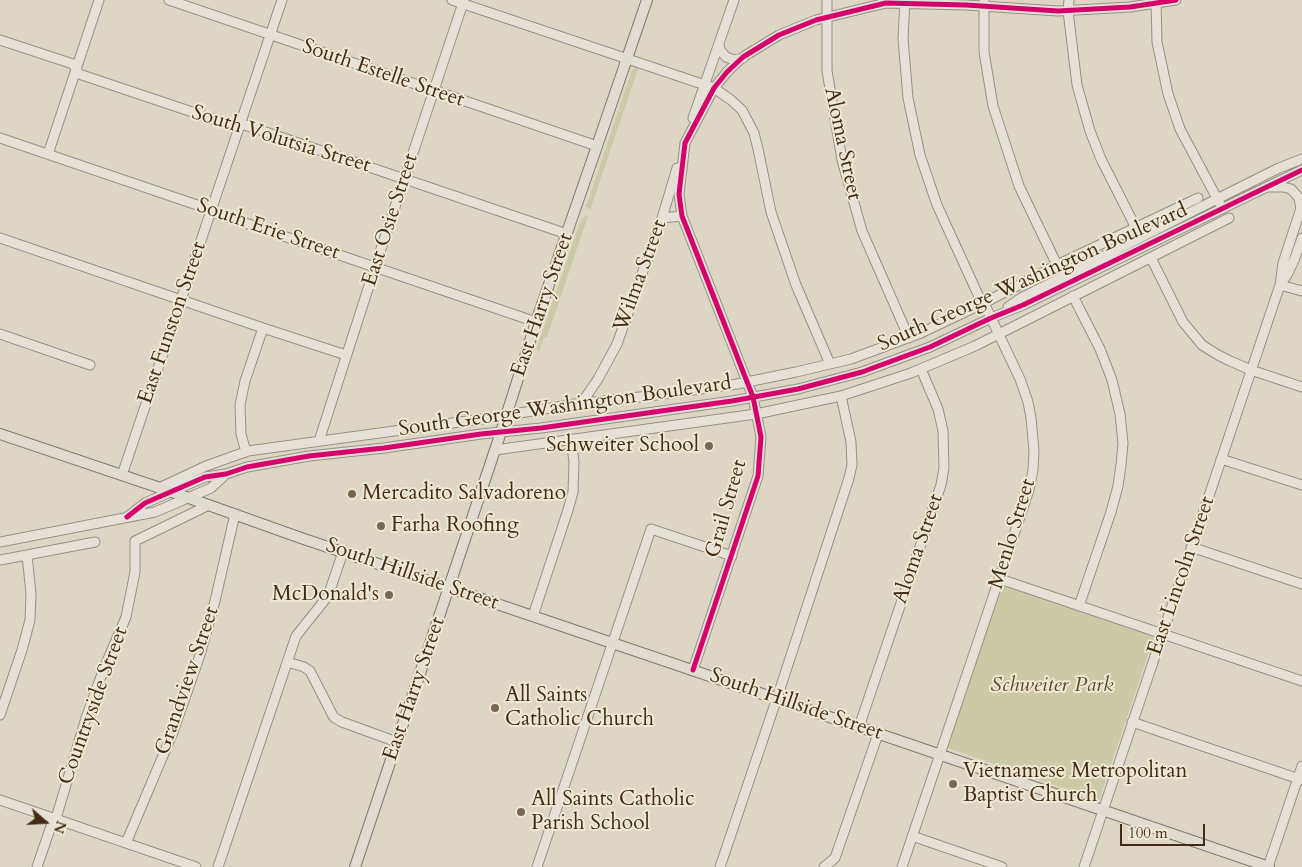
<!DOCTYPE html>
<style>
body{margin:0}
#map{position:relative;width:1302px;height:867px;overflow:hidden;background:#ddd6c5;font-family:Cardo,serif}
canvas{display:block}
.north{position:absolute;left:20px;top:797px;width:50px;height:50px;-webkit-text-stroke:4px #efe8d3;paint-order:stroke;rotate:109deg;font-size:14px;font-weight:700;line-height:20px;text-align:center;color:#422c15}
.north::after{content:'';display:block;margin:auto;width:18px;height:22px;background:#422c15;clip-path:polygon(50% 0,100% 100%,50% 72%,0 100%)}
.scale{position:absolute;left:1120px;top:824px;width:85px;height:22px;box-sizing:border-box;border:2px solid #422c15;border-top:0;padding-left:6px;font-size:15px;line-height:18px;white-space:nowrap;color:#422c15;-webkit-text-stroke:4px #efe8d3;paint-order:stroke}
</style>
<div id="map">
<canvas width="1302" height="867"></canvas>
<div class="north">N</div>
<div class="scale">100 m</div>
</div>
<script>
const ctx = document.querySelector('canvas').getContext('2d');
ctx.lineJoin = 'round';
function fill(path, color) {
  ctx.fillStyle = color;
  ctx.fill(path, 'evenodd');
}
function toPath(rows) {
  const path = new Path2D();
  for (const r of rows) {
    path.moveTo(r[0], r[1]);
    for (let i = 2; i < r.length; i += 2) path.lineTo(r[i], r[i + 1]);
  }
  return path;
}
function strokePath(path, color, width, dash) {
  ctx.strokeStyle = color;
  ctx.lineWidth = width;
  ctx.lineCap = dash ? 'butt' : 'round';
  ctx.setLineDash(dash || []);
  ctx.stroke(path);
}
function drawText(font, color, halo, rows, align = 'center') {
  ctx.font = font + ' Cardo,serif';
  ctx.lineWidth = 4;
  ctx.setLineDash([]);
  ctx.textBaseline = 'middle';
  ctx.strokeStyle = halo;
  ctx.fillStyle = color;
  for (const [text, x, y, turn = 0] of rows) {
    ctx.save();
    ctx.translate(x, y);
    ctx.rotate((+turn || 0) * Math.PI / 180);
    ctx.textAlign = isNaN(turn) ? turn : align;
    if (halo) ctx.strokeText(text, 0, 0);
    ctx.fillText(text, 0, 0);
    ctx.restore();
  }
}
fill(toPath([
 [636,66,639,66,590,210,586,207,587,204,632,70],
 [586,216,588,216,547,337,544,338,539,352,537,350,537,347,581,220,582,218],
 [1002,583,1102,617,1154,637,1099,800,945,747]
]), '#cbc9a6');
const minor = toPath([
 [169,0,597,146],
 [452,0,714,88,731,100,742,110,754,133,758,149,771,212,796,285,830,364],
 [827,0,827,71,842,160,862,231,909,338],
 [984,0,984,52,993,106,1019,186,1057,265],
 [1069,0,1068,11,1077,85,1090,131,1101,159,1136,228],
 [1156,0,1157,42,1168,94,1180,129,1220,204],
 [0,40,73,64,79,74,234,126,245,125,567,234],
 [719,43,720,50,726,57,734,60,743,58],
 [693,118,734,0],
 [0,138,203,207,216,213,536,322],
 [48,154,99,0],
 [1269,187,1283,187,1291,189,1299,198,1301,209],
 [662,218,682,216],
 [0,238,263,328,346,355],
 [1151,258,1183,322,1202,345,1218,355,1230,361,1251,370,1302,387],
 [1280,285,1287,275,1295,258,1302,238],
 [1280,285,1302,291],
 [1073,296,1100,349,1112,380,1120,414,1123,443,1121,465,1118,486,1111,512,1079,606],
 [1008,307,1021,298,1201,207,1279,168,1302,159],
 [0,334,90,365],
 [581,404,598,379,617,344,662,218,677,168],
 [319,441,375,267,464,0],
 [495,450,756,414,841,396,911,373,975,346,1229,218],
 [246,452,241,434,240,405,245,381,263,328],
 [1221,459,1302,485],
 [122,475,282,0],
 [159,488,206,466,248,451,489,418,575,404,649,396,737,384,796,372,851,359,921,333,984,303,1057,265,1198,198],
 [127,517,145,503,205,477,226,474,247,467,309,456,384,448,481,434,541,428,732,401,798,389,862,372,930,347,991,318,1023,305,1302,170],
 [0,542,155,512,211,488,226,474],
 [1191,547,1302,584],
 [0,560,95,542],
 [1000,579,1302,681],
 [533,616,568,510,573,492,574,462,571,439],
 [287,662,304,667,310,671,333,716,335,718,342,722,397,742],
 [693,670,758,476,761,437,753,397,682,216,679,194,685,143,714,88,727,72,743,57,779,35,816,20,886,3,966,5,1058,11,1130,7,1176,0],
 [0,715,22,650,30,620,31,594,27,555],
 [1132,722,1302,780],
 [859,727,941,485,944,468,943,431,938,409,921,369],
 [0,800,196,867],
 [912,836,1002,867],
 [126,843,173,732,200,655,215,601,235,514],
 [37,867,51,826,57,815,86,718,103,671,126,617,135,572,135,541,209,505],
 [218,867,296,636,328,596,343,552],
 [537,867,651,529,732,556],
 [720,867,780,689,849,478,852,465,851,442,841,396],
 [824,867,835,858,878,734],
 [902,867,1029,490,1033,470,1034,451,1031,418,1028,402,1020,379,984,303,980,299,937,205,920,155,908,98,903,39,905,0],
 [1084,867,1280,285,1283,263,1302,205],
 [1268,867,1302,766]
]);
const major = toPath([
 [0,434,172,492,301,538,500,605,689,669,1269,867],
 [355,867,501,432,536,322,597,146,647,0]
]);
strokePath(minor, '#969083', 11);
strokePath(major, '#80786c', 12);
strokePath(minor, '#e5e1d9', 9);
strokePath(major, '#e0dcd2', 10);
strokePath(toPath([
 [127,517,145,503,205,477,226,474,247,467,309,456,384,448,481,434,541,428,732,401,798,389,862,372,930,347,991,318,1023,305,1302,170],
 [693,670,758,476,761,437,753,397,682,216,679,194,685,143,714,88,727,72,743,57,779,35,816,20,886,3,966,5,1058,11,1130,7,1176,0]
]), '#d6006c', 5);
for (const [x, y, r, color] of [
 [709,446,5,"#786853"],
 [352,494,5,"#786853"],
 [381,526,5,"#786853"],
 [389,595,5,"#786853"],
 [495,708,5,"#786853"],
 [953,784,5,"#786853"],
 [521,812,5,"#786853"]
]) {
  const dot = new Path2D();
  dot.arc(x, y, r, 0, 2 * Math.PI);
  ctx.fillStyle = color;
  ctx.fill(dot);
  strokePath(dot, '#efe8d3', 2);
}
drawText('21px', '#422c15', '#efe8d3', [
 ["South Estelle Street",383,74,19],
 ["South Volutsia Street",281,140,17],
 ["Aloma Street",842,144,78],
 ["East Osie Street",391,220,-72],
 ["South Erie Street",268,230,19],
 ["Wilma Street",641,276,-70],
 ["South George Washington Boulevard",1033,278,-24],
 ["East Harry Street",543,305,-71],
 ["East Funston Street",173,323,-71],
 ["South George Washington Boulevard",565,407,-8],
 ["Grail Street",727,509,-74],
 ["Menlo Street",1013,534,-73],
 ["Aloma Street",919,549,-71],
 ["South Hillside Street",412,575,19],
 ["East Lincoln Street",1182,576,-71],
 ["Grandview Street",188,681,-71],
 ["East Harry Street",415,689,-71],
 ["South Hillside Street",796,705,19],
 ["Countryside Street",94,706,-70]
]);
drawText('21px', '#422c15', '#efe8d3', [
 ["Schweiter School",699,446,"right"],
 ["Mercadito Salvadoreno",362,494],
 ["Farha Roofing",391,526],
 ["McDonald's",379,595,"right"],
 ["All Saints",505,696],
 ["Catholic Church",505,720],
 ["Vietnamese Metropolitan",963,772],
 ["Baptist Church",963,796],
 ["All Saints Catholic",531,800],
 ["Parish School",531,824]
], 'left');
drawText('italic 21px', '#5a492d', '#efe8d3', [
 ["Schweiter Park",1052,686]
]);
</script>
